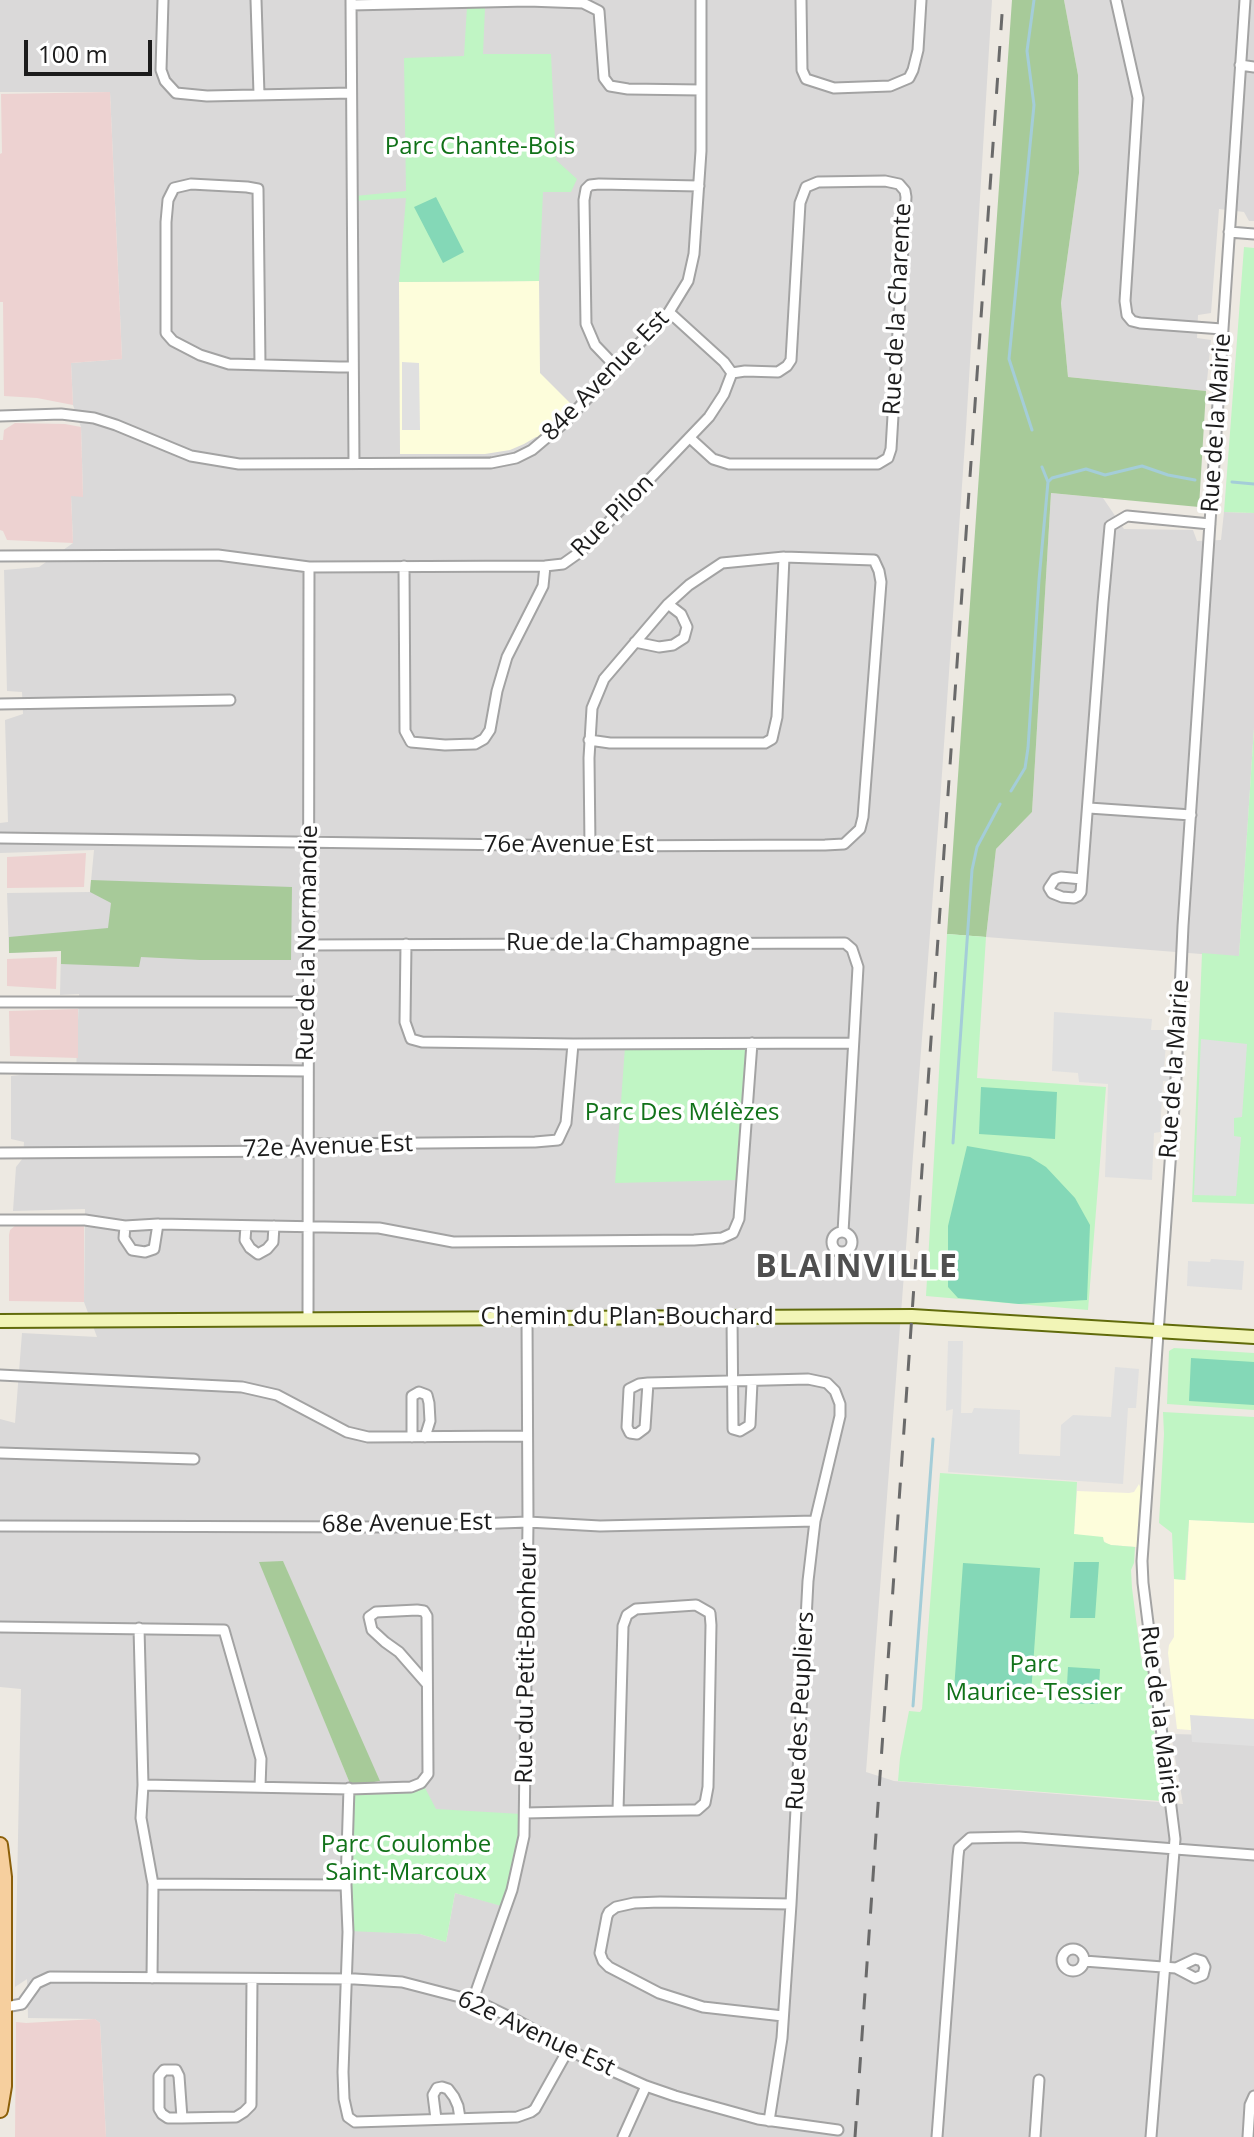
<!DOCTYPE html>
<meta charset="utf-8">
<style>
body{margin:0}
#map{position:relative;width:1254px;height:2137px;overflow:hidden;background:#ede9e2;font-family:"Open Sans",sans-serif}
canvas{display:block}
.scale{position:absolute;left:24px;top:40px;width:128px;height:36px;box-sizing:border-box;border:4px solid #1c1c1c;border-top:0;padding-left:10px;font-size:24px;line-height:28px;white-space:nowrap;color:#1c1c1c;-webkit-text-stroke:6px #fff;paint-order:stroke}
</style>
<div id="map">
<canvas width="1254" height="2137"></canvas>
<div class="scale">100 m</div>
</div>
<script>
const ctx = document.querySelector('canvas').getContext('2d');
ctx.lineJoin = 'round';
function fill(path, color) {
  ctx.fillStyle = color;
  ctx.fill(path, 'evenodd');
}
function toPath(rows) {
  const path = new Path2D();
  for (const r of rows) {
    if (r.length === 3) {
      path.moveTo(r[0] + r[2], r[1]);
      path.arc(r[0], r[1], r[2], 0, 2 * Math.PI);
      continue;
    }
    path.moveTo(r[0], r[1]);
    for (let i = 2; i < r.length; i += 2) path.lineTo(r[i], r[i + 1]);
  }
  return path;
}
function strokePath(path, color, width, dash) {
  ctx.strokeStyle = color;
  ctx.lineWidth = width;
  ctx.lineCap = dash ? 'butt' : 'round';
  ctx.setLineDash(dash || []);
  ctx.stroke(path);
}
function drawText(font, color, halo, rows, align = 'center') {
  ctx.font = font + ' "Open Sans",sans-serif';
  ctx.lineWidth = 7;
  ctx.setLineDash([]);
  ctx.textBaseline = 'middle';
  ctx.strokeStyle = halo;
  ctx.fillStyle = color;
  for (const [text, x, y, turn = 0] of rows) {
    ctx.save();
    ctx.translate(x, y);
    ctx.rotate((+turn || 0) * Math.PI / 180);
    ctx.textAlign = isNaN(turn) ? turn : align;
    if (halo) ctx.strokeText(text, 0, 0);
    ctx.fillText(text, 0, 0);
    ctx.restore();
  }
}
fill(toPath([
 [0,0,992,0,966,428,940,802,866,1772,894,1781,1183,1804,1171,1734,1254,1736,1254,2137,106,2137,100,2023,95,2019,28,2018,27,1979,15,1987,21,1689,0,1687,0,1419,15,1423,22,1333,97,1337,84,1302,85,1209,13,1211,16,1167,23,1158,24,1142,11,1139,11,1076,28,1074,76,1074,79,994,60,995,61,951,9,953,7,893,90,892,94,850,0,853,0,823,8,822,5,720,23,714,22,692,7,691,4,570,39,567,73,543,71,496,83,496,81,427,73,405,71,363,122,359,110,92,0,92],
 [260,1562,283,1562,383,1790,436,1809,504,1906,455,1893,446,1942,420,1934,348,1930,351,1786],
 [1064,0,1254,0,1254,221,1249,221,1244,212,1219,209,1211,313,1198,315,1197,338,1211,340,1206,391,1068,377,1061,303,1079,173,1078,75],
 [1051,493,1103,498,1124,529,1193,530,1197,541,1221,540,1224,512,1254,513,1254,728,1239,957,986,937,996,849,1032,812]
]), '#dad9d9');
fill(toPath([
 [110,92,122,359,71,363,73,405,37,398,4,396,3,302,0,302,0,154,2,153,1,94],
 [15,423,65,424,81,427,83,497,71,496,73,543,7,540,3,531,0,530,0,440,3,440,4,430],
 [86,853,84,887,7,888,7,857],
 [57,957,56,989,7,986,7,959],
 [78,1009,78,1058,10,1056,9,1011],
 [16,1225,84,1226,84,1302,9,1301,9,1235,10,1230],
 [95,2019,100,2023,106,2137,15,2137,16,2022,26,2023]
]), '#edd2d1');
fill(toPath([
 [539,281,540,373,571,404,568,409,539,437,536,437,524,444,510,450,485,454,400,454,399,282],
 [1139,1484,1141,1489,1137,1547,1111,1545,1107,1544,1103,1540,1074,1534,1077,1491,1129,1493,1134,1492],
 [1189,1520,1254,1523,1254,1735,1177,1729,1168,1653,1169,1645,1174,1637,1174,1579,1186,1580]
]), '#fdfddb');
fill(toPath([
 [1012,0,1064,0,1078,75,1079,173,1061,303,1068,377,1206,391,1199,507,1051,493,1032,812,996,849,986,937,947,934],
 [91,880,292,887,291,960,200,960,141,957,139,967,61,964,61,951,9,953,9,937,108,928,111,903,90,892],
 [283,1561,380,1781,351,1786,259,1562]
]), '#a7ca99');
fill(toPath([
 [467,7,485,8,483,54,551,54,556,160,577,179,571,192,543,192,539,281,399,282,406,198,353,201,355,196,406,191,404,58,464,56],
 [1244,247,1254,248,1254,513,1224,512],
 [1254,728,1254,1204,1192,1202,1202,953,1239,956],
 [947,934,986,937,977,1078,1106,1087,1088,1310,926,1296],
 [750,1046,739,1180,615,1183,625,1047],
 [1174,1348,1254,1353,1254,1410,1167,1404,1169,1351],
 [1163,1412,1254,1417,1254,1523,1189,1520,1185,1580,1174,1579,1172,1533,1159,1523,1164,1434],
 [940,1473,1077,1482,1074,1534,1103,1537,1104,1542,1111,1545,1135,1547,1134,1563,1131,1570,1132,1588,1141,1658,1147,1664,1162,1801,898,1781,900,1758,909,1711,920,1712,922,1709],
 [423,1784,436,1809,521,1814,518,1861,505,1907,455,1893,446,1942,420,1934,348,1931,350,1789]
]), '#c0f5c4');
fill(toPath([
 [436,197,464,252,443,263,414,207],
 [981,1087,1057,1092,1055,1139,979,1134],
 [967,1146,1030,1157,1046,1167,1075,1198,1090,1225,1087,1300,1019,1304,958,1298,948,1287,948,1226],
 [1191,1358,1254,1362,1254,1405,1189,1401],
 [1074,1562,1099,1562,1095,1618,1070,1618],
 [963,1563,1040,1568,1031,1694,954,1690],
 [1068,1667,1100,1669,1098,1704,1066,1703]
]), '#84d8b7');
fill(toPath([
 [402,362,419,363,420,430,402,430],
 [1054,1012,1152,1019,1151,1030,1176,1030,1175,1042,1166,1042,1164,1070,1173,1070,1173,1081,1163,1081,1160,1132,1154,1133,1152,1180,1105,1177,1108,1084,1079,1082,1078,1073,1052,1071],
 [1201,1039,1247,1044,1242,1117,1234,1118,1234,1136,1241,1137,1236,1196,1194,1195],
 [1211,1259,1244,1261,1242,1290,1187,1286,1188,1261,1210,1262],
 [948,1341,963,1341,961,1413,972,1413,974,1408,1020,1410,1019,1454,1060,1456,1061,1425,1073,1415,1111,1417,1115,1367,1139,1369,1136,1408,1128,1408,1123,1484,948,1472,953,1409,946,1411],
 [1190,1715,1254,1719,1254,1746,1192,1742]
]), '#e0e0e0');
strokePath(toPath([
 [1032,430,1009,359,1034,105,1027,51,1034,0],
 [1048,482,1052,478,1086,469,1105,475,1142,466,1168,475,1195,480],
 [1232,482,1254,484],
 [1011,791,1025,768,1028,748,1039,580,1048,482,1042,467],
 [953,1143,972,870,977,847,1000,804],
 [913,1706,933,1439]
]), '#a4cdd8', 3);
const street = toPath([
 [163,0,161,70,165,81,176,93,207,96,351,93],
 [256,0,259,94],
 [351,0,354,463],
 [801,0,802,70,806,79,834,88,890,86,909,78,913,70,918,50,921,0],
 [1116,0,1138,98,1125,301,1127,315,1132,321,1140,323,1222,329],
 [351,5,528,1,583,3,599,11,604,78,610,86,628,89,701,90],
 [1240,65,1254,67],
 [1229,232,1254,234],
 [669,312,724,362,732,373],
 [260,365,258,189,247,187,191,184,174,188,168,200,166,222,166,333,173,341,200,355,229,364,339,367,353,367],
 [617,368,595,345,586,324,584,200,586,189,590,185,599,184,699,186],
 [0,416,61,414,94,418,116,425,191,456,239,464,491,463,516,458,532,450,565,422,669,312,688,281,694,254,701,151,701,0],
 [690,438,713,459,729,464,878,464,888,458,891,449,906,197,905,191,899,184,885,181,818,182,806,187,800,203,791,360,787,366,778,372,745,371,732,373],
 [0,556,218,555,309,567,545,566,563,564,580,552,709,417,724,394,732,373],
 [404,566,405,731,411,742,445,745,475,744,484,739,490,730,497,691,507,657,543,586,545,566],
 [635,642,659,647,673,645,684,638,687,627,681,614,668,604],
 [0,704,230,700],
 [589,740,610,743,765,743,772,739,777,717,784,557],
 [1089,808,1191,815],
 [0,838,590,846,825,845,844,844,860,829,863,817,881,582,879,571,874,560,784,557,722,563,689,585,668,604,604,679,592,708,589,758,590,846],
 [1082,879,1061,877,1055,879,1049,888,1052,893,1062,897,1074,898,1078,896,1081,892,1103,603,1110,526,1127,516,1210,524],
 [406,944,405,1022,411,1039,422,1042,573,1044,852,1043],
 [307,945,845,943,852,949,858,967,843,1232],
 [0,1002,307,1002],
 [0,1068,307,1071],
 [0,1153,295,1151,319,1144,535,1142,558,1140,566,1123,573,1044],
 [0,1220,85,1220,125,1226,158,1224,379,1228,453,1242,694,1240,722,1238,733,1233,739,1219,752,1043],
 [125,1226,124,1238,132,1250,145,1252,154,1249,158,1224],
 [246,1226,245,1240,250,1248,258,1254,267,1249,273,1242,274,1226],
 [842,1242,10],
 [732,1316,733,1429,740,1431,750,1425,752,1382],
 [308,1319,309,567],
 [0,1375,242,1387,277,1395,347,1432,368,1437,527,1436],
 [648,1383,645,1428,637,1434,630,1433,627,1427,629,1389,639,1384,648,1383,808,1379,827,1383,835,1391,840,1404,840,1416,815,1521,808,1581,791,1904,782,2038,769,2121],
 [412,1437,412,1396,419,1392,427,1395,429,1403,430,1421,425,1437],
 [0,1453,194,1459],
 [0,1526,394,1527,528,1522,600,1526,815,1521],
 [0,1627,224,1630,261,1759,260,1787],
 [139,1628,143,1785,141,1818,153,1884,152,1978],
 [143,1785,350,1789,411,1787,421,1783,428,1774,427,1616,424,1611,417,1610,376,1612,369,1617,372,1630,385,1642,399,1652,427,1684],
 [349,1788,346,1885,348,1932,343,2072,344,2099,348,2117,355,2122,517,2117,531,2112,535,2109,568,2050],
 [525,1813,618,1811,690,1810,697,1810,705,1803,708,1787,711,1625,710,1613,696,1605,636,1609,627,1615,623,1626,618,1811],
 [153,1884,346,1885],
 [1073,1960,11],
 [1084,1961,1176,1968,1195,1978,1203,1975,1205,1967,1202,1961,1195,1959,1176,1968],
 [473,2000,512,1890,524,1836,528,1522,527,1317],
 [0,2008,22,2004,37,1983,50,1977,355,1979,402,1982,479,2002,516,2020,590,2061,646,2086,675,2096,758,2119,838,2130],
 [783,2016,703,2007,659,1993,609,1967,603,1961,600,1953,607,1916,609,1912,616,1907,634,1903,660,1902,791,1904],
 [182,2118,179,2076,176,2070,164,2070,159,2076,159,2109,162,2114,168,2118,182,2118,236,2117,244,2112,251,2105,252,1979],
 [436,2119,433,2095,437,2088,442,2087,448,2089,454,2097,458,2106,460,2118],
 [623,2137,646,2086],
 [937,2137,958,1856,959,1848,970,1838,1019,1837,1254,1855],
 [1035,2137,1039,2080],
 [1151,2137,1175,1839,1143,1583,1142,1561,1176,1078,1183,926,1245,0],
 [1248,2137,1250,2105,1254,2096]
]);
const secondary = toPath([
 [0,1321,912,1316,1254,1337]
]);
const primary = toPath([
 [0,1845,4,1877,4,2086,0,2110]
]);
strokePath(street, '#a3a3a3', 13);
strokePath(secondary, '#616b0b', 16);
strokePath(primary, '#8b5f09', 18);
strokePath(street, '#fff', 9);
strokePath(secondary, '#f2f5b7', 12);
strokePath(primary, '#f6cf9e', 14);
strokePath(toPath([
 [855,2137,1003,0]
]), '#6a6a6a', 3, [16, 16]);
drawText('24px', '#117219', '#fff', [
 ["Parc Chante-Bois",480,147],
 ["Parc Des Mélèzes",682,1113],
 ["Parc",1034,1665],
 ["Maurice-Tessier",1034,1693],
 ["Parc Coulombe",406,1845],
 ["Saint-Marcoux",406,1873]
]);
drawText('24px', '#1c1c1c', '#fff', [
 ["Rue de la Charente",898,309,-87],
 ["84e Avenue Est",606,376,-46],
 ["Rue de la Mairie",1217,423,-86],
 ["Rue Pilon",613,516,-45],
 ["76e Avenue Est",569,845],
 ["Rue de la Normandie",308,943,-89],
 ["Rue de la Champagne",628,943],
 ["Rue de la Mairie",1175,1069,-86],
 ["72e Avenue Est",328,1147,-2],
 ["Chemin du Plan-Bouchard",627,1317],
 ["68e Avenue Est",407,1524,-1],
 ["Rue du Petit-Bonheur",527,1663,-89],
 ["Rue des Peupliers",801,1711,-87],
 ["Rue de la Mairie",1159,1715,83],
 ["62e Avenue Est",536,2034,25]
]);
ctx.letterSpacing = '2px';
drawText('bold 32px', '#4f4f4f', '#fff', [
 ["BLAINVILLE",857,1268]
]);
ctx.letterSpacing = '0px';
</script>
